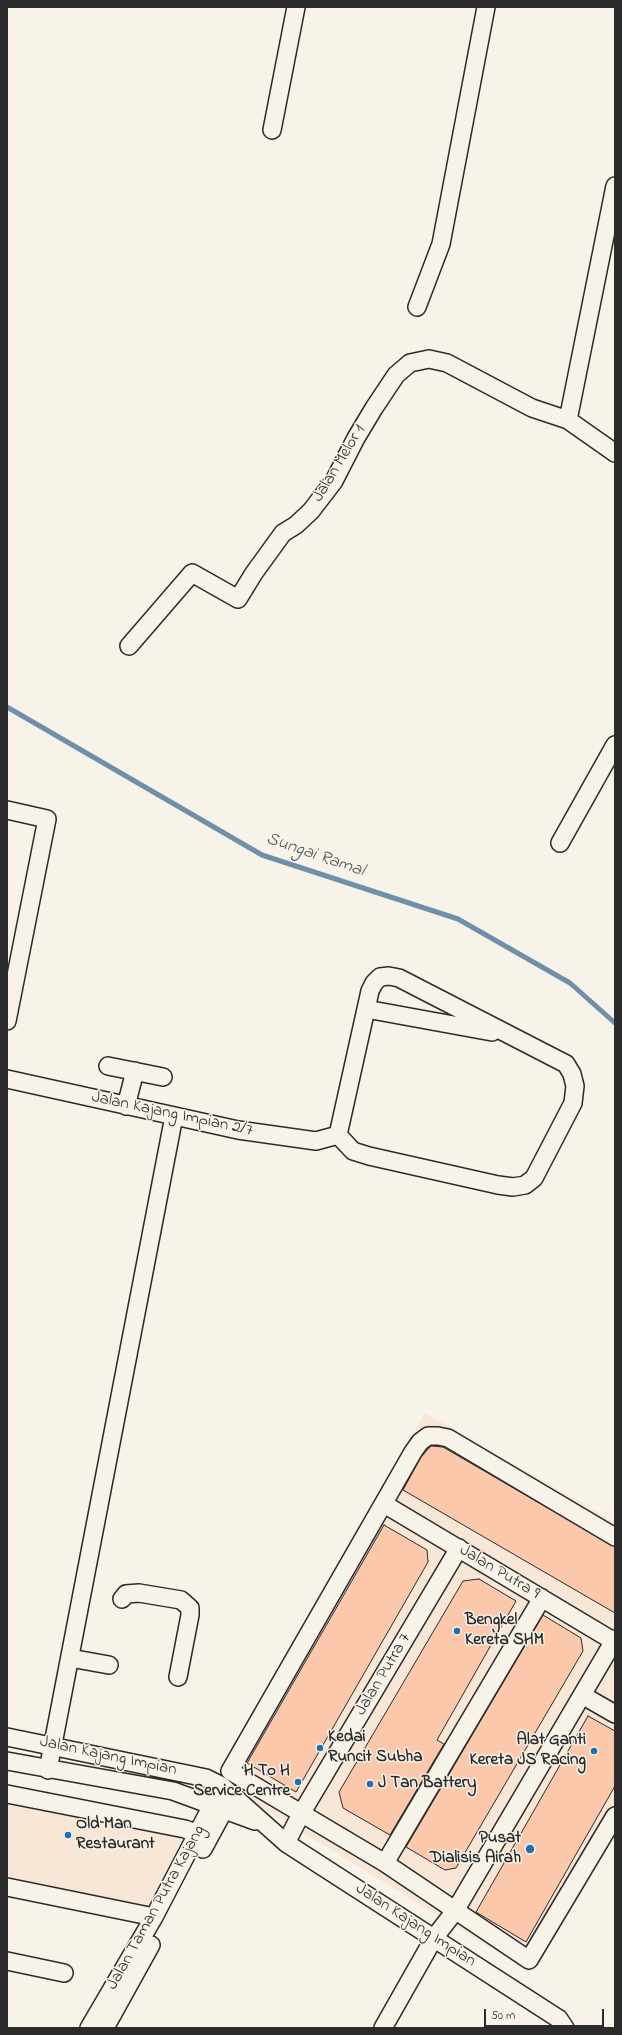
<!DOCTYPE html>
<style>
body{margin:0}
#map{position:relative;width:622px;height:2035px;overflow:hidden;background:#f7f3e8;font-family:"Indie Flower",sans-serif}
canvas{display:block}
.frame{position:absolute;inset:0;border:8px solid #2b2b2b;pointer-events:none}
.scale{position:absolute;left:484px;top:2009px;width:120px;height:18px;box-sizing:border-box;border:2px solid #2b2b2b;border-top:0;padding-left:5px;font-size:12px;line-height:14px;white-space:nowrap;color:#2b2b2b;-webkit-text-stroke:3px #f7f3e8;paint-order:stroke}
</style>
<div id="map">
<canvas width="622" height="2035"></canvas>
<div class="frame"></div>
<div class="scale">50 m</div>
</div>
<script>
const ctx = document.querySelector('canvas').getContext('2d');
ctx.lineJoin = 'round';
function fill(path, color) {
  ctx.fillStyle = color;
  ctx.fill(path, 'evenodd');
}
function toPath(rows) {
  const path = new Path2D();
  for (const r of rows) {
    path.moveTo(r[0], r[1]);
    for (let i = 2; i < r.length; i += 2) path.lineTo(r[i], r[i + 1]);
  }
  return path;
}
function strokePath(path, color, width, dash) {
  ctx.strokeStyle = color;
  ctx.lineWidth = width;
  ctx.lineCap = dash ? 'butt' : 'round';
  ctx.setLineDash(dash || []);
  ctx.stroke(path);
}
function drawText(font, color, halo, rows, align = 'center') {
  ctx.font = font + ' "Indie Flower",sans-serif';
  ctx.lineWidth = 3;
  ctx.setLineDash([]);
  ctx.textBaseline = 'middle';
  ctx.strokeStyle = halo;
  ctx.fillStyle = color;
  for (const [text, x, y, turn = 0] of rows) {
    ctx.save();
    ctx.translate(x, y);
    ctx.rotate((+turn || 0) * Math.PI / 180);
    ctx.textAlign = isNaN(turn) ? turn : align;
    if (halo) ctx.strokeText(text, 0, 0);
    ctx.fillText(text, 0, 0);
    ctx.restore();
  }
}
fill(toPath([
 [425,1413,615,1522,615,1827,530,1972,245,1797,218,1771],
 [7,1803,183,1838,148,1907,7,1879]
]), '#f8e6d6');
strokePath(toPath([
 [7,707,262,855,458,919,570,983,615,1023]
]), '#708fa8', 5);
const building = toPath([
 [431,1446,443,1447,615,1547,615,1613,403,1490,421,1457,431,1446],
 [384,1525,427,1550,428,1562,296,1792,247,1763,384,1525],
 [479,1579,516,1601,437,1740,444,1744,390,1835,343,1808,339,1792,463,1581,479,1579],
 [543,1615,581,1638,583,1651,456,1868,445,1870,406,1847,543,1615],
 [588,1716,615,1731,615,1786,526,1942,476,1912,588,1716]
]);
fill(building, '#fcc8ac');
strokePath(building, '#2b2b2b', 1);
const minor = toPath([
 [272,130,296,7],
 [417,307,441,244,486,7],
 [568,420,615,186],
 [129,646,192,573,238,599,254,573,283,533,296,525,311,511,334,481,356,438,374,408,396,375,410,363,429,359,447,363,532,408,568,420,615,453],
 [7,810,47,819,7,1021],
 [560,843,615,745],
 [389,976,399,978,566,1064,572,1074,575,1086,573,1103,534,1178,525,1185,513,1187,498,1185,369,1156,353,1151,338,1135,370,991,374,983,380,977,389,976],
 [366,1009,492,1032],
 [108,1066,163,1077],
 [7,1079,238,1130,316,1141,338,1135],
 [126,1106,135,1071],
 [384,1504,615,1642],
 [615,1537,448,1438,438,1436,428,1436,420,1442,413,1452,230,1771,385,1863,529,1960,615,1816],
 [122,1599,126,1594,139,1593,181,1600,190,1608,190,1615,178,1677],
 [70,1658,109,1665],
 [582,1695,615,1714],
 [7,1737,206,1778,222,1786,286,1843,559,2019,565,2028],
 [7,1761,173,1791,255,1821],
 [48,1770,174,1116],
 [7,1794,185,1829,198,1834],
 [286,1843,301,1814,459,1548],
 [203,1849,229,1801],
 [385,1863,542,1598],
 [7,1887,154,1917],
 [7,1961,64,1973],
 [89,2028,154,1917,222,1786],
 [105,2028,151,1945],
 [383,2028,434,1938,455,1911,615,1639]
]);
strokePath(minor, '#2b2b2b', 20);
strokePath(minor, '#f7f3e8', 17);
for (const [x, y, r, color] of [
 [457,1631,4,"#1f6fb2"],
 [320,1748,4,"#1f6fb2"],
 [594,1751,4,"#1f6fb2"],
 [298,1782,4,"#1f6fb2"],
 [370,1784,4,"#1f6fb2"],
 [68,1835,4,"#1f6fb2"],
 [530,1849,5,"#1f6fb2"]
]) {
  const dot = new Path2D();
  dot.arc(x, y, r, 0, 2 * Math.PI);
  ctx.fillStyle = color;
  ctx.fill(dot);
  strokePath(dot, '#f7f3e8', 1.5);
}
drawText('17px', '#2b2b2b', '#f7f3e8', [
 ["Jalan Melor 1",340,464,-59],
 ["Jalan Kajang Impian 2/7",172,1115,12],
 ["Jalan Putra 9",499,1573,31],
 ["Jalan Putra 7",384,1675,-59],
 ["Jalan Kajang Impian",108,1757,12],
 ["Jalan Taman Putra Kajang",157,1908,-61],
 ["Jalan Kajang Impian",415,1926,33]
]);
drawText('bold 17px', '#2b2b2b', '#f7f3e8', [
 ["Bengkel",465,1621],
 ["Kereta SHM",465,1641],
 ["Kedai",328,1738],
 ["Runcit Subha",328,1758],
 ["Alat Ganti",586,1741,"right"],
 ["Kereta JS Racing",586,1761,"right"],
 ["H To H",290,1772,"right"],
 ["Service Centre",290,1792,"right"],
 ["J Tan Battery",378,1784],
 ["Old Man",76,1825],
 ["Restaurant",76,1845],
 ["Pusat",521,1839,"right"],
 ["Dialisis Airah",521,1859,"right"]
], 'left');
drawText('italic 18px', '#48555f', '#f7f3e8', [
 ["Sungai Ramal",315,856,19]
]);
</script>
